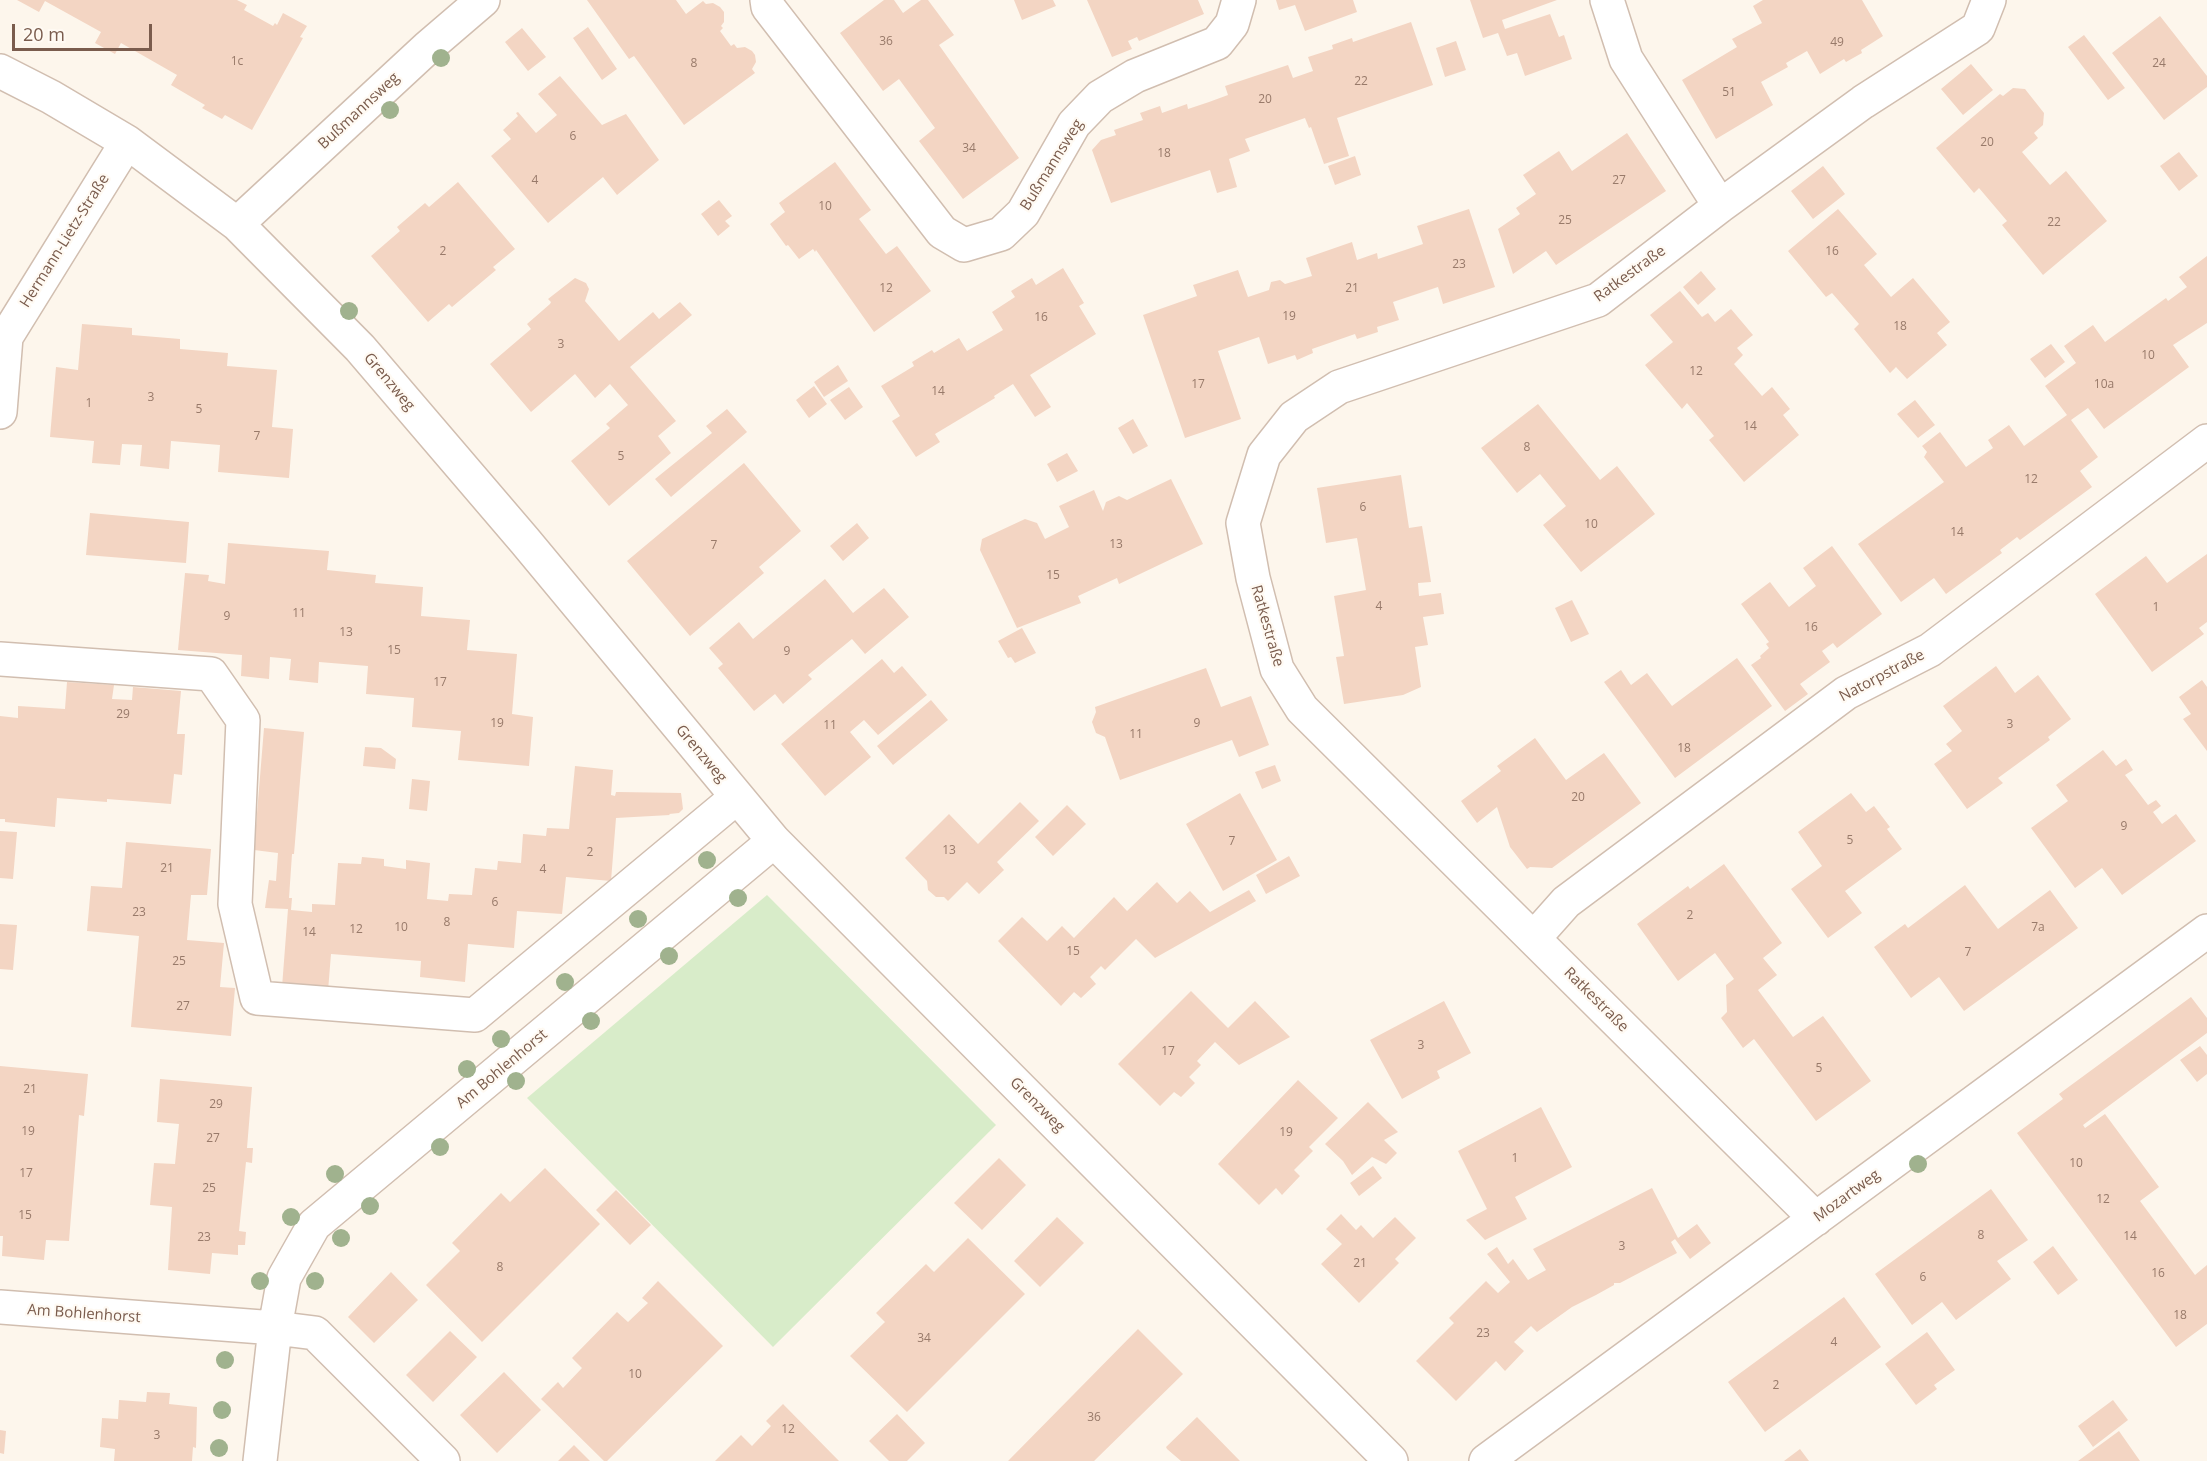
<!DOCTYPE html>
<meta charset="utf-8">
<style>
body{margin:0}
#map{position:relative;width:2207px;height:1461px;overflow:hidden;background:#fdf6ec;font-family:"Open Sans",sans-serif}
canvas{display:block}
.scale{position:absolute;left:12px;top:24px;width:140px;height:27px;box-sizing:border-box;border:3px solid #7a5c4d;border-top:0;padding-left:8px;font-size:18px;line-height:21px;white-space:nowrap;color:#7a5c4d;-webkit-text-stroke:4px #fffaf3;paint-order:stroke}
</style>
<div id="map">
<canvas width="2207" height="1461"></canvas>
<div class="scale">20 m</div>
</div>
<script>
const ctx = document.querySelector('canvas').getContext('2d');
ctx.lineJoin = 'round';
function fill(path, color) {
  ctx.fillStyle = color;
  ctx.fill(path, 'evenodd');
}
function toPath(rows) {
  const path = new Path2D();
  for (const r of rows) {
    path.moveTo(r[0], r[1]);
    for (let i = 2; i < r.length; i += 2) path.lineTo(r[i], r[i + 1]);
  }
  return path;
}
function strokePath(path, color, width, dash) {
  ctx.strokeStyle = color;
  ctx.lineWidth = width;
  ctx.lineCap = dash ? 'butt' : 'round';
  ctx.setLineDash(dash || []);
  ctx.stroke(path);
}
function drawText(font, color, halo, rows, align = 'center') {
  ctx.font = font + ' "Open Sans",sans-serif';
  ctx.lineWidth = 4.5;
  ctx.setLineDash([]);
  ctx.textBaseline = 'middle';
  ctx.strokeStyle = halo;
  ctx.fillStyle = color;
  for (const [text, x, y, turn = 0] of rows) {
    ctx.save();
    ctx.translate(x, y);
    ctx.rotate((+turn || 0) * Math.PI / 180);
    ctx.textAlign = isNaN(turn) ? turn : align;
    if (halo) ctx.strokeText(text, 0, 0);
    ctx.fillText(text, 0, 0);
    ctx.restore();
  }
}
fill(toPath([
 [767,895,996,1125,773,1347,527,1098]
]), '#d8ecc9');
fill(toPath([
 [17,0,237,0,247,5,244,10,273,26,275,23,277,25,283,13,307,26,300,37,303,38,252,130,225,115,222,119,202,108,205,105,171,85,177,75,121,43,115,54,95,43,101,32,45,1,39,12],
 [587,0,676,0,686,14,703,1,706,4,713,3,720,7,724,12,724,22,721,26,723,28,720,31,731,46,734,44,737,48,745,47,752,51,755,55,756,62,752,69,755,73,684,125,634,56,629,59],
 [884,0,894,0,903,13,921,0,928,0,954,35,939,45,1019,158,963,199,919,141,935,128,899,79,883,91,840,33],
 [1014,0,1053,0,1056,6,1022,20],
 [1087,0,1198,0,1204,14,1139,41,1137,37,1128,41,1132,49,1112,57],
 [1276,0,1353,0,1357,12,1305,31,1295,5,1279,10],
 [1470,0,1557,0,1502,20,1505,29,1550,14,1559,37,1564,35,1572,59,1525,76,1517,53,1507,56,1498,33,1483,38],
 [1763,0,1862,0,1883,36,1861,50,1862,53,1846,62,1844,59,1820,74,1807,51,1786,63,1788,67,1761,82,1773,105,1716,139,1682,80,1737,47,1732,39,1762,23,1753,6],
 [2160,16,2207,76,2207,87,2164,120,2112,53],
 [1411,22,1433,85,1337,118,1349,156,1324,164,1311,127,1309,128,1305,118,1245,139,1250,151,1229,159,1237,187,1217,193,1210,170,1111,203,1092,150,1101,140,1116,135,1114,130,1143,120,1140,113,1160,106,1162,113,1187,104,1188,109,1209,102,1228,95,1225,86,1288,65,1293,78,1313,71,1308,57,1333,49,1332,45,1352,38,1353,42],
 [588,27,617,69,602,80,573,38],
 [522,28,546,57,528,71,505,42],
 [2084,35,2125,88,2108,100,2068,47],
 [1456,41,1466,70,1445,77,1436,48],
 [1971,64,1993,90,1963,115,1941,89],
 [560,76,602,125,626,114,659,160,617,195,603,177,548,223,491,156,511,139,503,130,518,116,516,113,518,112,536,133,557,115,538,94],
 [2013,88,2025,89,2044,113,2043,125,2034,133,2038,138,2022,152,2050,185,2066,171,2107,221,2043,275,2002,225,2007,221,1979,188,1974,193,1936,148,2000,94,2003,96],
 [1627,133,1666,191,1556,265,1546,251,1513,274,1498,229,1520,214,1516,208,1536,194,1523,175,1559,151,1572,171],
 [2179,152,2198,176,2179,191,2160,166],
 [1355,156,1361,175,1335,185,1328,166],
 [835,162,871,210,859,219,886,254,897,246,931,291,874,332,816,250,815,252,813,249,799,259,788,245,786,246,770,224,785,212,779,203],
 [1823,166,1845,194,1813,219,1791,191],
 [458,182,515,249,493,267,496,270,452,307,449,304,428,322,371,256,400,231,397,227,425,203,429,207],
 [719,200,732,216,725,221,730,226,718,236,701,214],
 [1469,209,1495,287,1443,304,1438,287,1393,302,1399,320,1377,327,1378,332,1357,339,1355,334,1312,349,1313,353,1297,360,1295,355,1268,364,1259,337,1218,351,1241,419,1185,438,1143,315,1197,296,1193,285,1238,270,1248,297,1269,290,1271,282,1280,280,1285,284,1312,276,1306,258,1352,242,1357,260,1377,253,1378,259,1423,244,1417,226],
 [1838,209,1877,254,1864,265,1891,297,1913,278,1950,322,1937,333,1947,345,1907,379,1896,367,1890,373,1854,329,1859,324,1832,293,1826,297,1788,251],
 [2207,256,2207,323,2173,345,2189,367,2104,429,2088,408,2071,420,2098,457,2080,471,2092,487,2020,540,2017,537,2000,550,2002,553,1946,594,1934,578,1901,602,1858,544,1944,482,1924,457,1927,452,1922,446,1940,432,1966,467,1993,448,1988,440,2009,425,2024,446,2067,415,2045,386,2076,363,2064,346,2093,325,2105,342,2166,298,2168,301,2187,287,2179,277],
 [1063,268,1084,303,1079,306,1096,334,1030,375,1051,407,1035,417,1013,384,994,396,995,398,935,434,940,442,916,457,892,421,900,416,881,386,914,366,912,362,932,350,934,353,959,338,967,351,1003,330,992,312,1015,297,1011,291,1032,278,1036,285],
 [1701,271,1716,289,1698,305,1683,287],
 [575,278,586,283,589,289,585,301,619,341,653,312,659,319,680,302,692,315,630,367,676,421,658,436,671,453,609,506,571,461,610,428,606,424,628,405,610,384,595,398,575,374,531,412,490,364,531,329,527,324,550,304,551,302,548,299],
 [1680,291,1702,317,1708,313,1715,322,1731,309,1753,335,1737,348,1743,355,1734,364,1762,396,1772,387,1790,409,1783,415,1799,435,1744,482,1709,440,1714,436,1687,403,1682,409,1645,365,1673,342,1650,315],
 [82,324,132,328,132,335,180,339,180,349,228,353,227,366,277,370,272,427,293,429,289,478,218,472,220,445,171,441,169,469,140,466,142,445,122,444,120,465,92,463,94,441,50,437,56,367,78,370],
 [2051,344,2065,362,2045,378,2030,359],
 [838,365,848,381,824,397,814,382],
 [814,386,827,404,809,418,796,400],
 [849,387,863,407,845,420,830,400],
 [1915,400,1935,425,1918,438,1897,414],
 [1538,404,1600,480,1617,466,1655,514,1581,572,1543,525,1566,506,1540,474,1517,493,1481,448],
 [727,409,747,432,671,497,655,479,712,433,706,426],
 [1133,419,1148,446,1133,454,1118,428],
 [1067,453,1078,471,1057,482,1047,464],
 [744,463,801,531,759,567,764,573,690,636,627,561],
 [1401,475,1409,528,1422,526,1427,556,1431,582,1418,583,1419,596,1441,593,1444,614,1423,617,1428,645,1415,647,1421,687,1403,695,1344,704,1336,657,1344,656,1334,596,1366,590,1357,538,1326,543,1317,488],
 [1171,479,1203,544,1119,584,1117,578,1078,596,1081,603,1017,628,980,550,982,539,1025,519,1037,523,1045,539,1069,527,1059,506,1094,490,1103,511,1106,502,1119,496,1127,500],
 [90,513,189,522,186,563,86,555],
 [857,523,869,538,843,561,830,546],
 [228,543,329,551,327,570,376,575,375,583,423,587,421,616,470,620,467,650,517,654,512,714,533,717,529,766,458,760,461,731,412,727,414,698,366,694,368,666,319,662,318,683,289,680,291,659,270,657,269,679,241,676,242,655,178,650,185,573,209,575,208,581,225,584],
 [1832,546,1882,614,1837,648,1833,643,1822,651,1830,662,1800,684,1808,694,1785,711,1751,665,1761,658,1760,656,1769,648,1766,644,1769,642,1741,604,1770,582,1789,607,1816,586,1803,568],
 [2207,554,2207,622,2199,628,2204,634,2152,672,2095,594,2146,556,2167,583],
 [825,579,853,613,884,588,909,617,865,654,852,639,808,675,812,679,783,704,775,694,754,711,718,668,723,664,709,648,739,622,753,639],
 [1572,600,1589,634,1571,642,1555,608],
 [1022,628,1036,653,1015,663,1011,657,1008,658,998,641],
 [1737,658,1772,706,1675,778,1604,682,1621,670,1631,685,1647,673,1672,706],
 [882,659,894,673,902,666,927,695,878,735,864,720,850,732,871,757,825,796,781,744],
 [1996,666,2015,693,2038,675,2071,719,2048,737,2050,740,1998,778,2003,783,1967,809,1934,764,1952,751,1946,744,1962,731,1943,706],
 [1206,668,1221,707,1251,696,1269,745,1239,757,1232,740,1120,780,1105,737,1096,733,1092,722,1096,712,1095,707],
 [2202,680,2207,687,2207,751,2183,719,2191,714,2179,697],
 [67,682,114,685,112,699,132,700,133,687,181,691,177,734,185,734,182,775,174,774,171,804,107,799,107,802,57,798,55,827,5,822,5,819,0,819,0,716,18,718,18,706,65,709],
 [931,700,948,720,893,765,877,746],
 [264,728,304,732,294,854,292,854,289,898,292,898,291,910,312,912,312,904,335,905,338,863,361,864,362,857,384,859,384,866,406,869,406,860,430,863,427,899,448,901,449,894,472,895,475,868,497,870,498,861,521,863,523,834,546,836,547,828,569,829,575,766,613,770,611,795,615,796,616,792,619,792,681,793,683,809,679,813,669,814,670,815,616,818,611,881,566,877,562,914,517,911,514,948,468,944,465,982,420,977,421,961,331,954,328,991,282,987,288,909,265,908,269,880,276,881,278,853,254,850],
 [1535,738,1566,780,1604,753,1641,803,1552,868,1530,867,1527,869,1510,847,1497,807,1477,823,1461,801,1501,771,1497,766],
 [365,747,381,748,396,759,395,769,363,766],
 [2103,750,2116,766,2126,759,2133,770,2125,775,2148,805,2156,800,2161,806,2153,812,2162,824,2176,814,2196,841,2122,895,2102,868,2075,888,2031,828,2068,801,2056,785],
 [1275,765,1281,781,1262,789,1255,772],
 [412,779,430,781,427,811,409,809],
 [1240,793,1277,860,1223,891,1186,824],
 [1851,793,1866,812,1874,806,1890,827,1887,829,1902,849,1845,891,1862,913,1828,938,1791,889,1822,866,1798,832],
 [1020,802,1039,821,997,862,1004,870,979,894,967,882,948,901,944,897,936,897,928,890,927,881,905,858,949,814,978,844],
 [1067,805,1086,824,1053,856,1035,837],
 [0,831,17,832,13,879,0,878],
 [126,842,211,849,207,895,191,895,187,940,224,943,220,987,235,988,231,1036,131,1027,139,936,87,931,91,886,122,888],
 [1289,856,1300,876,1266,894,1256,875],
 [1724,864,1782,943,1763,958,1777,975,1758,990,1793,1037,1823,1016,1871,1081,1816,1121,1754,1039,1743,1048,1721,1018,1727,1012,1726,985,1734,979,1715,953,1678,981,1637,924,1688,886,1690,889],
 [1157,882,1177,903,1190,891,1210,912,1249,890,1256,901,1155,958,1136,939,1105,970,1101,966,1090,977,1096,984,1081,998,1074,992,1061,1006,998,941,1022,917,1047,941,1062,926,1074,938,1114,897,1127,911],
 [1965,885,1998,929,2050,890,2078,928,1964,1011,1939,977,1911,998,1874,947,1905,924,1908,928],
 [0,924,17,925,13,970,0,969],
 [1191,991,1228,1028,1255,1001,1290,1037,1239,1065,1215,1042,1197,1061,1201,1065,1189,1077,1195,1083,1181,1097,1174,1092,1160,1106,1118,1064],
 [2191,997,2207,1018,2207,1033,2083,1125,2085,1128,2105,1114,2159,1187,2140,1201,2195,1275,2207,1265,2207,1324,2176,1347,2017,1133,2063,1099,2059,1094],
 [1444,1001,1471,1053,1437,1071,1440,1078,1402,1099,1370,1040],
 [2200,1046,2207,1055,2207,1074,2197,1082,2180,1060],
 [0,1066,88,1074,84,1116,79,1115,69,1241,46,1240,44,1260,2,1256,3,1236,0,1236],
 [160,1079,252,1087,247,1148,253,1148,252,1163,246,1162,239,1231,246,1232,245,1245,238,1245,238,1255,212,1253,210,1274,168,1270,172,1207,150,1205,154,1163,175,1164,179,1124,157,1122],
 [1298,1080,1338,1118,1309,1147,1313,1151,1294,1170,1300,1176,1282,1195,1276,1188,1259,1205,1218,1164],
 [1368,1102,1398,1132,1384,1140,1397,1153,1386,1164,1372,1157,1352,1175,1343,1161,1325,1144],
 [1541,1107,1572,1167,1515,1197,1527,1219,1485,1240,1466,1220,1487,1209,1458,1151],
 [999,1158,1026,1185,982,1230,954,1203],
 [1373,1166,1382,1178,1359,1196,1350,1183],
 [545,1168,600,1224,482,1342,426,1285,460,1251,452,1243,501,1193,510,1202],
 [1652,1188,1678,1238,1697,1224,1711,1243,1690,1259,1675,1239,1671,1242,1677,1253,1620,1283,1614,1283,1614,1285,1596,1295,1572,1307,1537,1332,1531,1326,1514,1342,1524,1351,1505,1371,1496,1361,1456,1401,1416,1361,1454,1323,1449,1318,1486,1281,1498,1293,1510,1282,1487,1254,1497,1247,1508,1264,1513,1259,1528,1280,1546,1270,1533,1249],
 [1991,1189,2028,1240,1997,1261,2011,1279,1956,1320,1942,1302,1912,1325,1875,1274],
 [616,1190,651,1225,630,1245,596,1210],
 [1341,1214,1356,1230,1361,1225,1373,1238,1395,1217,1416,1238,1395,1259,1399,1263,1359,1303,1321,1264,1342,1244,1326,1229],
 [1057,1217,1084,1243,1040,1287,1014,1261],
 [968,1238,1025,1294,907,1412,850,1356,885,1322,876,1313,926,1264,934,1272],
 [2053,1246,2078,1280,2058,1295,2033,1262],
 [391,1272,418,1300,374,1343,348,1317],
 [658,1281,723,1346,607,1461,604,1461,541,1399,558,1382,563,1388,582,1368,572,1358,617,1312,628,1322,648,1303,642,1298],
 [1844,1297,1881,1347,1765,1432,1728,1382],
 [1138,1329,1183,1374,1094,1461,1008,1461],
 [450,1331,477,1357,433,1402,406,1375],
 [1927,1332,1955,1370,1934,1385,1937,1389,1916,1405,1885,1364],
 [504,1372,541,1410,497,1453,460,1415],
 [147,1392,170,1393,169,1404,197,1407,196,1448,193,1447,192,1461,114,1461,115,1449,100,1447,102,1418,118,1419,119,1400,146,1402],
 [2113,1400,2128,1420,2093,1447,2078,1426],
 [783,1404,839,1461,715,1461,741,1435,752,1446,771,1426,766,1421],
 [897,1414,925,1443,907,1461,889,1461,869,1441],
 [1197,1417,1240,1461,1181,1461,1167,1449,1166,1447],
 [0,1430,6,1431,4,1454,0,1453],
 [2119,1431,2140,1461,2078,1461],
 [574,1445,590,1461,558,1461],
 [1800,1449,1809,1461,1784,1461]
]), '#f3d5c3');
const minor = toPath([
 [767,0,768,7,942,232,964,245,1001,234,1023,213,1074,124,1100,97,1135,76,1217,43,1232,24,1239,0],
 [1607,0,1626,59,1720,206],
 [0,71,51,97,127,142,237,224,360,348,525,541,774,841,1391,1461],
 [237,224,427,48,483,0],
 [0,412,6,337,127,142],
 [0,659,211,674,243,720,235,904,257,998,475,1015,737,797],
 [1534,938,1566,902,1846,693,1930,650,2207,441],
 [1816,1219,1302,709,1277,669,1253,578,1243,523,1264,455,1294,417,1339,387,1598,300,1720,206,1863,102,1978,28,1989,0],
 [0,1307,275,1328,315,1333,443,1461],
 [260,1461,275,1328,284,1278,314,1225,774,841],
 [1486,1461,2207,931]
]);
strokePath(minor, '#d1beb0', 36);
strokePath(minor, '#fff', 33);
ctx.fillStyle = '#a0b28e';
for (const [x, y] of [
 [441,58],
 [390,110],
 [349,311],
 [707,860],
 [738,898],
 [638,919],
 [669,956],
 [565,982],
 [591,1021],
 [501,1039],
 [467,1069],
 [516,1081],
 [440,1147],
 [1918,1164],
 [335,1174],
 [370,1206],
 [291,1217],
 [341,1238],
 [260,1281],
 [315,1281],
 [225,1360],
 [222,1410],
 [219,1448]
]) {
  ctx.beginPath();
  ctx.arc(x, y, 9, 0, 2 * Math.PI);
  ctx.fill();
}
drawText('12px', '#987a6a', null, [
 ["36",886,42],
 ["49",1837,43],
 ["1c",237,62],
 ["8",694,64],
 ["24",2159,64],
 ["22",1361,82],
 ["51",1729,93],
 ["20",1265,100],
 ["6",573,137],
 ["20",1987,143],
 ["34",969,149],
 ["18",1164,154],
 ["4",535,181],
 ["27",1619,181],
 ["10",825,207],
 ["25",1565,221],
 ["22",2054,223],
 ["2",443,252],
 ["16",1832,252],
 ["23",1459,265],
 ["12",886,289],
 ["21",1352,289],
 ["19",1289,317],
 ["16",1041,318],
 ["18",1900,327],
 ["3",561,345],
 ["10",2148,356],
 ["12",1696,372],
 ["17",1198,385],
 ["10a",2104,385],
 ["14",938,392],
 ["3",151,398],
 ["1",89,404],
 ["5",199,410],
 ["14",1750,427],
 ["7",257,437],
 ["8",1527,448],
 ["5",621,457],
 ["12",2031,480],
 ["6",1363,508],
 ["10",1591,525],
 ["14",1957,533],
 ["13",1116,545],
 ["7",714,546],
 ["15",1053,576],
 ["4",1379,607],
 ["1",2156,608],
 ["11",299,614],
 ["9",227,617],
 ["16",1811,628],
 ["13",346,633],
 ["15",394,651],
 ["9",787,652],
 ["17",440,683],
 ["29",123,715],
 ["19",497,724],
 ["9",1197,724],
 ["3",2010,725],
 ["11",830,726],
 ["11",1136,735],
 ["18",1684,749],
 ["20",1578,798],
 ["9",2124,827],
 ["5",1850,841],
 ["7",1232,842],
 ["13",949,851],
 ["2",590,853],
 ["21",167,869],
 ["4",543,870],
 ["6",495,903],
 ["23",139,913],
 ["2",1690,916],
 ["8",447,923],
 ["10",401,928],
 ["7a",2038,928],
 ["12",356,930],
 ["14",309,933],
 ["15",1073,952],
 ["7",1968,953],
 ["25",179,962],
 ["27",183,1007],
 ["3",1421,1046],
 ["17",1168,1052],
 ["5",1819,1069],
 ["21",30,1090],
 ["29",216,1105],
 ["19",28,1132],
 ["19",1286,1133],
 ["27",213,1139],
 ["1",1515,1159],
 ["10",2076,1164],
 ["17",26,1174],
 ["25",209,1189],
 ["12",2103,1200],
 ["15",25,1216],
 ["8",1981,1236],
 ["14",2130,1237],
 ["23",204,1238],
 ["3",1622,1247],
 ["21",1360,1264],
 ["8",500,1268],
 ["16",2158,1274],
 ["6",1923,1278],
 ["18",2180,1316],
 ["23",1483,1334],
 ["34",924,1339],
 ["4",1834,1343],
 ["10",635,1375],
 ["2",1776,1386],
 ["36",1094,1418],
 ["12",788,1430],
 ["3",157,1436]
]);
drawText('15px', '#7a5c4d', '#fffaf3', [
 ["Bußmannsweg",359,111,-43],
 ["Bußmannsweg",1052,165,-58],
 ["Hermann-Lietz-Straße",65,241,-58],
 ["Ratkestraße",1630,274,-36],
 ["Grenzweg",389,382,50],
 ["Ratkestraße",1267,626,74],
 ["Natorpstraße",1882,676,-28],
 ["Grenzweg",701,754,50],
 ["Ratkestraße",1596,1000,45],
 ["Am Bohlenhorst",502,1069,-40],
 ["Grenzweg",1037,1105,45],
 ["Mozartweg",1847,1196,-36],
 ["Am Bohlenhorst",84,1314,4]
]);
</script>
